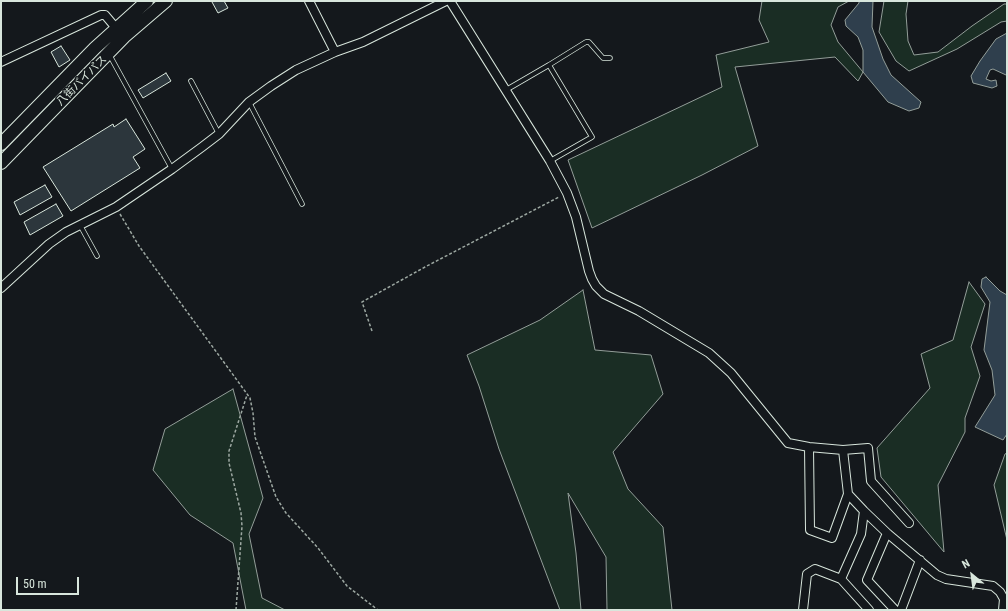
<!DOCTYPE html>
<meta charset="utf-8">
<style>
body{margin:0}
#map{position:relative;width:1008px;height:611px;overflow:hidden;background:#14181c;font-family:"Roboto Condensed",sans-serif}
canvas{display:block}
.frame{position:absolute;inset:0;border:2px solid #d8e6dc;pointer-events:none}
.north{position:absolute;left:952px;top:555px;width:40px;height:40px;-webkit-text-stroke:3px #14181c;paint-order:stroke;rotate:331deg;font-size:11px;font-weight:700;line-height:16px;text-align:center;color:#d8e6dc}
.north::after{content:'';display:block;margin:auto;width:14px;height:18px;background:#d8e6dc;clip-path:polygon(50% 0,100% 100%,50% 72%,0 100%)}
.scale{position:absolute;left:16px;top:577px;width:63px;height:18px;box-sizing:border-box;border:2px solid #d8e6dc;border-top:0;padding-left:5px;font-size:12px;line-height:14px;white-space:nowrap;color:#d8e6dc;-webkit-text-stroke:3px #14181c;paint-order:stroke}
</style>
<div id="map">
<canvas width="1008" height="611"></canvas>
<div class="frame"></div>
<div class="north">N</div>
<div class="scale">50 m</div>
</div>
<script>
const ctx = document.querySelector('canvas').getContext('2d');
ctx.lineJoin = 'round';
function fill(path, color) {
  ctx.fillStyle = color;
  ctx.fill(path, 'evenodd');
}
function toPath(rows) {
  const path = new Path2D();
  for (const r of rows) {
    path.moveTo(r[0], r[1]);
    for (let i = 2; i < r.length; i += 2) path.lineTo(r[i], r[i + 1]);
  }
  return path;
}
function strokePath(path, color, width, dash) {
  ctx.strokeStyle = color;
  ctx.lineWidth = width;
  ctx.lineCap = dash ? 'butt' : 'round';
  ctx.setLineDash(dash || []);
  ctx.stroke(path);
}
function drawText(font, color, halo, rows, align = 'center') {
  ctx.font = font + ' "Roboto Condensed","Noto Sans JP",sans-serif';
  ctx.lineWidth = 3;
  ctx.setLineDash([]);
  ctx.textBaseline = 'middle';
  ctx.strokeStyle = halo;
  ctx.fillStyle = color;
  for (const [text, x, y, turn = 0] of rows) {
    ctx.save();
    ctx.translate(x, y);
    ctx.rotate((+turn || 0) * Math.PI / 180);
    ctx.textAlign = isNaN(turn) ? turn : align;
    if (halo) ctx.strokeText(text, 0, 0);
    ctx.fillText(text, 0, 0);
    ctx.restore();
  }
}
const green = toPath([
 [762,1,849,1,838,7,831,25,838,42,863,72,858,81,835,57,735,67,758,146,702,175,592,228,568,160,722,87,716,55,769,42,759,20,762,1],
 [884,1,908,1,906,14,908,41,914,55,938,52,972,26,1004,4,1007,4,1007,21,1001,22,957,49,909,71,896,61,879,32,884,1],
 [969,282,985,304,971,347,980,376,965,418,965,432,938,485,944,552,881,477,877,448,930,388,921,354,953,340,969,282],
 [583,290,595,350,651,355,663,394,613,452,628,489,663,527,672,610,607,610,606,557,568,493,576,553,581,610,560,610,499,449,479,386,467,355,540,320,583,290],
 [233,389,263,498,249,534,262,598,285,610,246,610,233,543,190,515,153,470,165,429,233,389],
 [1007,453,1007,540,994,485,1005,454,1007,453]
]);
fill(green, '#1a2d24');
strokePath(green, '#939e99', 1);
const water = toPath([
 [859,1,873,1,872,27,883,59,891,75,921,102,919,108,909,111,888,102,863,72,863,50,858,37,846,26,845,20,859,3,859,1],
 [1007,33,1007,74,1006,75,993,69,990,70,986,79,991,81,996,80,997,86,992,88,973,83,971,76,980,61,996,39,1007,33],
 [986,277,1000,291,1007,295,1007,434,1003,440,975,427,995,395,992,370,984,350,990,302,981,287,982,279,986,277]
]);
fill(water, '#2f3f4d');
strokePath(water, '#939e99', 1);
const building = toPath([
 [213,1,224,1,228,8,218,13,212,2,213,1],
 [61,46,70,60,59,67,51,52,61,46],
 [166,73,171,81,143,98,138,90,166,73],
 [126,119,145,149,133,157,140,168,71,211,43,167,113,124,114,127,126,119],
 [45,185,52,197,20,215,14,202,45,185],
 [56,204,63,216,30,235,24,222,56,204]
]);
fill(building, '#2c363c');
strokePath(building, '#d8e6dc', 1);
const lane = toPath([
 [109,54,172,169],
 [549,65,586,42,589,42,603,58,610,58],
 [191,81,219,134],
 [506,90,549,65,592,137,550,161],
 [249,102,302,204],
 [80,225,97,256]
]);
const street = toPath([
 [309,1,335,52],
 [450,1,550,161,567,193,576,217,589,271,592,279,596,286,604,294,639,311,709,353,731,373,788,443,809,447,843,450,868,448,871,481,909,523],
 [1,62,101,15,105,15,116,28],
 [1,288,49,244,66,232,116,207,172,169,202,147,219,134,249,102,271,86,296,70,335,52,363,42,446,1],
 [809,447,810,530,832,538,848,494],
 [843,450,848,494,864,511,887,533,937,575,946,579,993,586,1000,592,1004,599,1003,610],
 [887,533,867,580,895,610],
 [841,579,861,534,864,511],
 [803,610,807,574,815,569,841,579,869,610],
 [901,610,920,560]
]);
const primary = toPath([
 [1,144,95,48,147,1],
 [1,163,124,37,166,1]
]);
strokePath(lane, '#d8e6dc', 5.5);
strokePath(street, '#d8e6dc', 10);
strokePath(primary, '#d8e6dc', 14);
strokePath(toPath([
 [120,214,139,246,250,398,253,413,255,437,276,497,286,513,318,548,347,586,378,610],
 [372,331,362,302,425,267,559,197],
 [236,610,242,526,241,513,229,463,229,451,247,395]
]), '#9da8a2', 1.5, [3, 2]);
strokePath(lane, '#14181c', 4);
strokePath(street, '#14181c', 8);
strokePath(primary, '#14181c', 12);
drawText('11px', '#d8e6dc', '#14181c', [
 ["八街バイパス",82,81,-45]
]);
</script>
